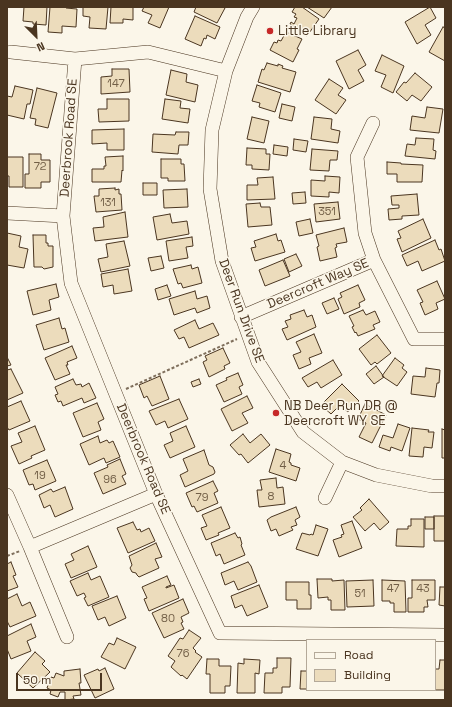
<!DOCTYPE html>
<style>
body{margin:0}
#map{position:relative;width:452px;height:707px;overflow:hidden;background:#fbf6e9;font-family:"Space Grotesk",sans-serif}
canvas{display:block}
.frame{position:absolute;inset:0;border:8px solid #4a3520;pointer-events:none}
.legend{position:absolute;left:306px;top:639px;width:130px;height:52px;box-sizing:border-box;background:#fbf6e9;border:1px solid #b4a999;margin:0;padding:5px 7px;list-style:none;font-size:12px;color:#4a3520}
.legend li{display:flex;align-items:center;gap:8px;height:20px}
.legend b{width:20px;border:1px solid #b4a999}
.north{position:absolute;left:16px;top:16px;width:40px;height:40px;-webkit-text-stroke:3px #fbf6e9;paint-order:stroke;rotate:156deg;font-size:11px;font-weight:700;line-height:16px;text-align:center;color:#4a3520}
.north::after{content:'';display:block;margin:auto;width:14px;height:18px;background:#4a3520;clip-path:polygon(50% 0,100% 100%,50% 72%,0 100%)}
.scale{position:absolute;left:16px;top:673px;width:86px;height:18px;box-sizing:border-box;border:2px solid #4a3520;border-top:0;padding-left:5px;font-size:12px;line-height:14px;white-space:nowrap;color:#4a3520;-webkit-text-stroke:3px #fbf6e9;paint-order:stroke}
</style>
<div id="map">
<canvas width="452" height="707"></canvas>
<div class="frame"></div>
<ul class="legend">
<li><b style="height:5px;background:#fbf6e9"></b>Road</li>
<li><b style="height:11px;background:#ecdcbc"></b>Building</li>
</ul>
<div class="north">N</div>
<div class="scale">50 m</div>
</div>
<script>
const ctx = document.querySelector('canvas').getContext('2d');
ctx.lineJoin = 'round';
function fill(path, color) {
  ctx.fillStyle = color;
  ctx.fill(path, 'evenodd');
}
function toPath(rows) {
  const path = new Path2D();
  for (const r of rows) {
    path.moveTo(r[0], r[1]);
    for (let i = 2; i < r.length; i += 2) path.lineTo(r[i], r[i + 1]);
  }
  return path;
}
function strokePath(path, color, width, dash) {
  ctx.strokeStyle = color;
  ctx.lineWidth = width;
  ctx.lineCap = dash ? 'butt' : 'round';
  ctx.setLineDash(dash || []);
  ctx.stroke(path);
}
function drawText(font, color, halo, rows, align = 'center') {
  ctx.font = font + ' "Space Grotesk",sans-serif';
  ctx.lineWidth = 3;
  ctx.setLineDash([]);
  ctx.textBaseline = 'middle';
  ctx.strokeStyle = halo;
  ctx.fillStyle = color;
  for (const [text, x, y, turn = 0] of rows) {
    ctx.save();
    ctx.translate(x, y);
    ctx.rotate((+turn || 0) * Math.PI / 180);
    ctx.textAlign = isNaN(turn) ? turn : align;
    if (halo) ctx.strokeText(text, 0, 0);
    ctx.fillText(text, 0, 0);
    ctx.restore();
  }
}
const building = toPath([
 [24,7,47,7,46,25,33,24,33,22,23,21,24,7],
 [50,7,66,7,66,8,77,9,76,27,62,26,62,33,48,32,50,7],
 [83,7,108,7,106,29,89,28,90,17,83,16,83,7],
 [111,7,133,7,133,20,123,19,123,23,110,23,111,7],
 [144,7,169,7,160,28,148,23,152,15,142,11,144,7],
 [196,7,222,7,225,8,217,23,194,12,196,7],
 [295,7,302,7,319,19,307,36,290,24,291,22,294,24,297,18,294,17,296,14,292,12,295,7],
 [307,7,332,7,324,18,307,7],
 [430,7,436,18,425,25,431,35,417,44,405,22,430,7],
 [195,16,220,27,215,39,207,35,206,39,204,38,201,46,185,39,195,16],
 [443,27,445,28,445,61,429,52,443,27],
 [286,32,302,39,297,49,299,50,293,62,270,50,274,42,277,43,278,40,281,41,286,32],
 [358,50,366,65,358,70,364,81,349,89,336,61,358,50],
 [382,55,404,66,393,93,381,87,386,75,375,71,382,55],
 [267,63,278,66,278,64,283,66,282,68,296,72,290,92,258,82,262,69,264,70,267,63],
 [112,69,129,69,130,92,101,94,101,77,112,76,112,69],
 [171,70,187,74,186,82,198,85,195,102,166,95,171,70],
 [415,73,432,87,421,101,412,95,407,101,396,92,404,82,406,83,415,73],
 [329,79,343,88,338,95,346,100,336,114,315,100,329,79],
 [257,85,281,93,275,112,259,107,260,103,252,101,257,85],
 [15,86,33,90,30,104,27,104,24,119,7,115,7,96,12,97,15,86],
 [37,88,57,93,48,128,35,125,36,119,30,118,37,88],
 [107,99,129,99,129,121,99,122,98,109,107,109,107,99],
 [165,99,181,101,180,108,190,109,188,123,162,119,165,99],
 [282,104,295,107,292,121,279,118,282,104],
 [427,107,443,109,439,133,410,130,412,116,425,118,427,107],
 [252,117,269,121,264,143,247,139,252,117],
 [314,117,332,119,331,129,340,131,338,143,311,139,314,117],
 [124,129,124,150,107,150,107,143,92,144,92,130,124,129],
 [176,132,189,132,188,145,179,145,178,154,152,152,153,134,175,135,176,132],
 [416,138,434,139,433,150,436,151,435,159,405,156,407,144,415,145,416,138],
 [294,139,308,141,306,152,293,150,294,139],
 [274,145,288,147,287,156,273,154,274,145],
 [247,148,266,149,266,154,270,154,269,170,252,169,252,165,246,165,247,148],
 [312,149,338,151,337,160,330,160,329,171,310,170,312,149],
 [29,154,41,154,41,160,50,160,50,182,41,182,41,188,25,188,25,174,29,174,29,154],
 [123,156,123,171,122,170,121,182,92,182,92,169,104,169,104,166,106,166,105,157,123,156],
 [7,157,23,157,23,187,9,187,9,176,7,176,7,157],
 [161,159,181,159,181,164,184,164,185,181,168,181,168,178,161,178,161,159],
 [387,162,401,163,401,164,423,165,422,182,397,182,397,174,387,174,387,162],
 [325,176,340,177,339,193,329,192,329,197,311,196,311,180,325,181,325,176],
 [273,177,275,199,247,200,247,185,258,185,257,178,273,177],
 [143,183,157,183,157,195,143,195,143,183],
 [115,188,115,190,119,189,119,194,121,194,122,210,96,212,94,196,99,196,99,189,115,188],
 [187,189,188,207,164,208,163,190,187,189],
 [305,192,306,203,293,204,292,193,305,192],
 [417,194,419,215,402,216,402,219,389,220,388,209,399,208,399,205,392,205,391,196,417,194],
 [338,202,340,219,316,222,314,204,338,202],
 [260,203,261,207,270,207,272,225,248,227,246,204,260,203],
 [125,212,128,237,95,241,93,228,104,227,103,217,125,212],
 [170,214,172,223,187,221,189,234,157,240,153,217,170,214],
 [310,219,313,233,299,236,296,222,310,219],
 [423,219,431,238,402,252,397,239,401,238,398,231,423,219],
 [344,228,347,242,336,244,337,247,335,248,337,257,320,261,317,247,319,246,316,235,344,228],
 [7,233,21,236,19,247,28,249,24,268,7,265,7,233],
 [276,234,278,241,281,240,285,252,255,261,251,248,256,247,254,241,276,234],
 [33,235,46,235,46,243,48,243,48,246,53,246,53,267,44,269,42,267,34,267,33,235],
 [192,237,193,246,186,247,188,258,169,261,166,241,192,237],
 [435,240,439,250,441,249,445,261,422,271,418,261,407,266,402,255,435,240],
 [124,241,130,266,101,272,98,259,108,257,106,244,124,241],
 [296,254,302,266,289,272,284,259,296,254],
 [161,256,164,268,151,271,148,258,161,256],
 [283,260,290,276,265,286,259,270,283,260],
 [191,265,192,269,198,267,202,283,183,288,181,283,178,284,173,269,191,265],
 [128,269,132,291,114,294,113,285,103,287,101,274,128,269],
 [437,281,445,299,436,303,438,309,425,315,420,303,423,302,417,290,437,281],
 [56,284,59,297,49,300,51,310,33,315,27,291,56,284],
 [167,285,171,296,158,300,155,289,167,285],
 [358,285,365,300,359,303,360,307,344,314,338,299,342,297,340,293,358,285],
 [195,291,197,299,207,296,210,308,197,313,195,308,174,315,169,299,195,291],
 [334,298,339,309,327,314,322,303,334,298],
 [304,310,307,317,312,315,316,327,287,340,282,329,288,327,285,321,291,319,290,315,304,310],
 [363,310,366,315,375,311,380,322,373,325,375,329,358,336,356,332,355,333,352,327,354,326,349,316,363,310],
 [59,318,62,329,65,328,69,342,44,350,36,325,59,318],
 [195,320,199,329,213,323,219,335,189,348,184,337,179,339,174,330,195,320],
 [314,334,322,353,309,358,311,364,299,369,293,355,301,352,296,342,314,334],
 [377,335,391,353,377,364,375,362,371,365,359,349,377,335],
 [72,346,77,358,67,362,68,365,66,365,70,374,55,380,45,358,72,346],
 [223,348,230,363,224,366,225,369,209,377,203,362,207,360,205,356,223,348],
 [7,357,11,365,7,366,7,357],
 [395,358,404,365,402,368,407,372,397,386,382,376,395,358],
 [333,360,342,375,321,388,317,382,308,387,302,378,333,360],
 [376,366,384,377,374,384,366,374,376,366],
 [426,368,440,370,439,383,437,383,435,397,411,394,413,376,425,377,426,368],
 [11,369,23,393,7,400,7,370,11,369],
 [238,373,243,385,239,387,242,394,224,402,216,385,227,380,226,378,238,373],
 [160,376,169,399,152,406,147,396,144,398,139,385,160,376],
 [73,379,76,385,81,384,82,387,89,383,96,398,84,403,82,398,63,406,61,401,58,402,55,395,58,394,55,387,73,379],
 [199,379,201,384,193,387,191,382,199,379],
 [342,384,359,401,348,412,340,405,331,414,321,405,342,384],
 [247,396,253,408,242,413,248,423,232,431,221,409,247,396],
 [179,399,188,419,168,428,165,421,156,425,149,411,179,399],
 [21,401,30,421,9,430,7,427,7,407,21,401],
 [97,403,104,419,98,422,101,430,83,437,73,413,97,403],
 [365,404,386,415,372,443,359,437,366,423,358,419,365,404],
 [398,424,410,428,402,451,391,447,390,451,379,447,383,435,393,438,398,424],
 [35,426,45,450,31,456,32,458,19,464,11,446,22,442,18,433,35,426],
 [186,426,195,447,170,458,164,445,173,441,170,433,186,426],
 [412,428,429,430,428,432,434,432,432,448,424,447,423,457,409,456,412,428],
 [442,429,445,430,445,458,442,458,442,429],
 [243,434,250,443,261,434,270,445,248,463,241,454,239,455,230,445,243,434],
 [98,436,100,443,107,440,109,443,113,441,120,457,106,463,104,458,89,465,80,444,98,436],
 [276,449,291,454,289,462,291,463,291,465,300,468,296,481,269,472,276,449],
 [204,450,209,465,213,467,215,472,214,474,185,487,180,475,188,471,183,459,204,450],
 [120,459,126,474,122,476,126,484,103,494,94,473,108,467,107,465,120,459],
 [47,460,56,481,35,490,33,484,29,485,23,470,47,460],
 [276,478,277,488,283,487,285,504,259,507,257,490,262,490,260,480,276,478],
 [213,481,218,491,214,493,218,503,197,512,194,506,192,507,186,493,213,481],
 [65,487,73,509,55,517,50,505,44,508,39,495,51,489,53,492,65,487],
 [369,499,389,522,380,530,374,523,365,531,353,517,362,510,360,508,369,499],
 [221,507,230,528,218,533,219,535,206,540,201,528,207,526,202,515,221,507],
 [296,507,300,517,295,520,297,525,291,527,293,530,279,536,276,529,271,531,267,520,271,517,296,507],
 [434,516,445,516,445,541,434,541,434,516],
 [425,517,434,517,434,529,425,529,425,517],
 [411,519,424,519,424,547,396,546,397,529,408,529,408,526,411,526,411,519],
 [352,521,362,548,339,557,333,540,342,537,341,535,344,534,341,525,352,521],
 [133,522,137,530,140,529,141,532,149,528,155,541,128,553,117,528,133,522],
 [316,525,328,529,318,556,296,549,302,533,310,535,311,534,313,535,316,525],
 [235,533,238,538,240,537,242,544,241,545,245,555,224,564,220,554,216,556,211,543,235,533],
 [156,543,162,557,155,559,159,568,139,577,137,575,136,573,132,572,130,568,132,565,129,556,156,543],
 [88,546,97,567,71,578,65,564,74,560,71,554,88,546],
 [11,562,16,575,13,576,18,587,7,591,7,564,11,562],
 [248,562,251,566,257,582,238,590,234,581,225,585,221,573,248,562],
 [88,573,91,580,100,576,109,597,88,606,84,598,86,597,84,593,77,596,70,581,88,573],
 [167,576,171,585,166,587,166,588,174,585,179,598,149,611,144,599,147,598,142,587,167,576],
 [317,579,332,579,332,581,344,580,345,610,331,610,331,600,328,600,328,597,318,598,317,579],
 [373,580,374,606,347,607,346,581,373,580],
 [382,580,405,581,406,612,394,612,394,603,390,603,390,601,382,601,382,580],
 [412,580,435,580,435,600,427,600,428,607,424,607,424,612,408,612,408,598,412,598,412,580],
 [286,582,309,582,309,595,311,595,311,609,297,609,297,600,286,600,286,582],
 [259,585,268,607,247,616,242,605,235,608,231,596,259,585],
 [440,587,445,587,445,606,439,605,440,587],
 [17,594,22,606,30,602,36,616,10,627,7,621,7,599,17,594],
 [117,596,126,618,109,626,105,617,98,620,92,606,117,596],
 [183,599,189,613,181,617,183,622,181,623,184,629,164,638,152,613,183,599],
 [31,624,36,637,27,641,31,651,11,659,7,649,7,636,31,624],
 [189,630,201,638,193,648,196,651,195,652,202,657,187,679,182,675,181,676,171,667,175,661,168,656,180,638,183,639,189,630],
 [117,638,136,647,125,669,101,657,109,643,114,645,117,638],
 [35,652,45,661,42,664,50,672,33,688,17,673,35,652],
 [277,658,291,658,290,687,282,687,282,693,264,693,265,673,273,673,273,668,277,668,277,658],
 [207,659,219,659,219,666,231,666,230,686,225,686,225,693,210,693,210,674,206,674,207,659],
 [244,659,260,660,259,674,255,673,255,693,237,693,238,663,244,664,244,659],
 [440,660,445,660,445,690,435,690,435,669,439,669,440,660],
 [105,668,114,689,95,698,84,675,98,669,99,671,105,668],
 [80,669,81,683,79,683,81,695,73,696,74,699,65,700,65,692,60,692,58,697,50,694,51,690,47,688,51,677,54,678,56,673,64,676,64,671,80,669],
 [301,671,307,671,307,689,300,689,301,671]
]);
fill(building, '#ecdcbc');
strokePath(building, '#4a3520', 1);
const minor = toPath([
 [253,7,247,17,226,71,212,130,210,189,222,261,258,362,303,432,342,462,376,475,432,486,445,486],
 [11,52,75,59,148,52,226,71],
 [75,59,63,216,71,283,156,494,220,633,445,635],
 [373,123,357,157,365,233,374,260],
 [7,213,63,216],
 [241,317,374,260,414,339,445,339],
 [7,495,30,547,156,494],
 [325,498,342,462],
 [30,547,67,637]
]);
strokePath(minor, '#4a3520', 14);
strokePath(toPath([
 [126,389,237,339],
 [7,556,20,551]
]), '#7f6f5c', 2, [3, 2]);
strokePath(minor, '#fbf6e9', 13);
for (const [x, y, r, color] of [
 [270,31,4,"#c62828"],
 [276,413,4,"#c62828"]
]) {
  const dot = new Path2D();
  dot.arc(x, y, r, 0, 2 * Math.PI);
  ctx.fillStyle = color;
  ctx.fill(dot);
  strokePath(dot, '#fbf6e9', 1.5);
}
drawText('11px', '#725f47', null, [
 ["147",116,84],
 ["72",40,167],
 ["131",108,203],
 ["351",327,212],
 ["4",283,466],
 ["19",40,476],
 ["96",110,480],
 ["8",271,497],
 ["79",202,498],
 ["47",393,589],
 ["43",423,589],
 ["51",360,594],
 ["80",168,619],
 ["76",183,654]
]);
drawText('13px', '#4a3520', '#fbf6e9', [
 ["Little Library",278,31],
 ["NB Deer Run DR @",284,406],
 ["Deercroft WY SE",284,421]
], 'left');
drawText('13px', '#4a3520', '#fbf6e9', [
 ["Deerbrook Road SE",69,138,-86],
 ["Deercroft Way SE",318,284,-23],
 ["Deer Run Drive SE",241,311,70],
 ["Deerbrook Road SE",143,459,67]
]);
</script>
